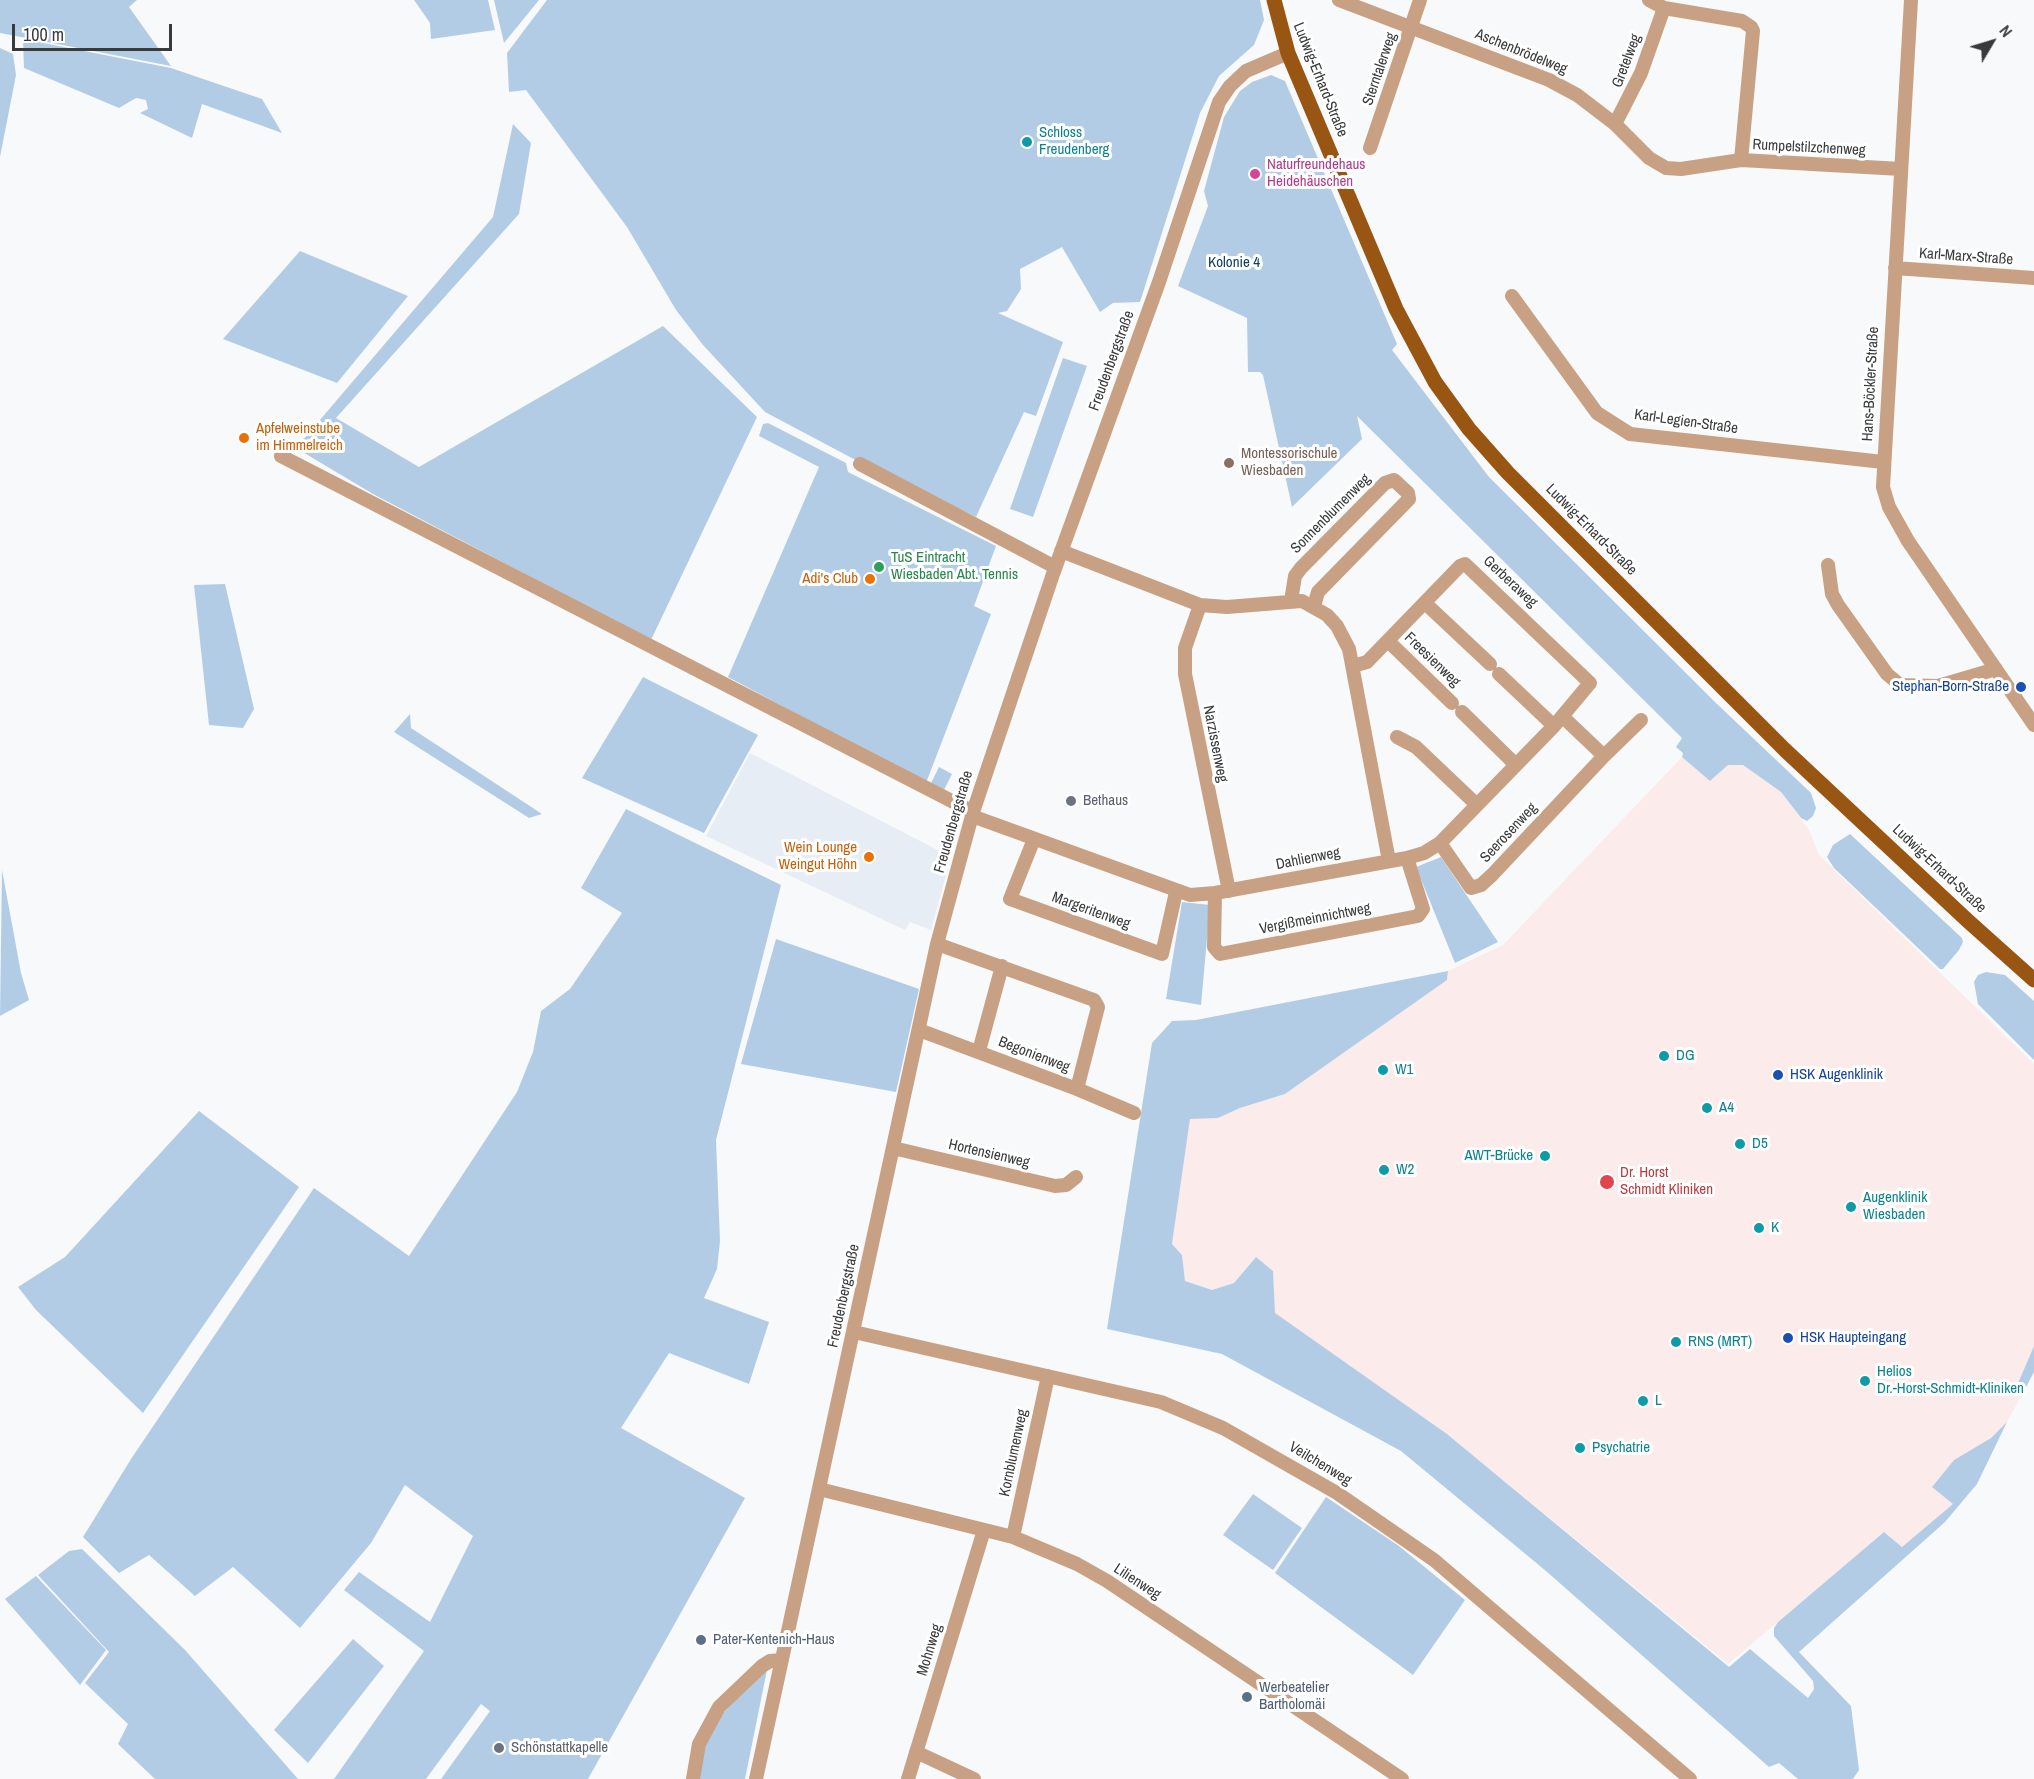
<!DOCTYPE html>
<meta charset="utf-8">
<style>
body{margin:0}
#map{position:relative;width:2034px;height:1779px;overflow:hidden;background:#f8f9fa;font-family:"Archivo Narrow",sans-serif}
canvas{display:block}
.north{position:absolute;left:1962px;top:12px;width:60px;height:60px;-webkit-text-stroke:4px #fff;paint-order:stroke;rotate:52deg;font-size:16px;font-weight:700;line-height:24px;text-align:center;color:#393a3a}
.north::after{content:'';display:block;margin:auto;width:21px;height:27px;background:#393a3a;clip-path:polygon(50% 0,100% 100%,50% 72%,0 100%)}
.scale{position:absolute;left:12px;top:24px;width:160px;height:27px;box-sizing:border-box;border:3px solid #393a3a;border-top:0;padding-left:8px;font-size:18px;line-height:21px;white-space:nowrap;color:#393a3a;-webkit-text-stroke:4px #fff;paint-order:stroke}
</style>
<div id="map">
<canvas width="2034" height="1779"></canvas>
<div class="north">N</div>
<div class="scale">100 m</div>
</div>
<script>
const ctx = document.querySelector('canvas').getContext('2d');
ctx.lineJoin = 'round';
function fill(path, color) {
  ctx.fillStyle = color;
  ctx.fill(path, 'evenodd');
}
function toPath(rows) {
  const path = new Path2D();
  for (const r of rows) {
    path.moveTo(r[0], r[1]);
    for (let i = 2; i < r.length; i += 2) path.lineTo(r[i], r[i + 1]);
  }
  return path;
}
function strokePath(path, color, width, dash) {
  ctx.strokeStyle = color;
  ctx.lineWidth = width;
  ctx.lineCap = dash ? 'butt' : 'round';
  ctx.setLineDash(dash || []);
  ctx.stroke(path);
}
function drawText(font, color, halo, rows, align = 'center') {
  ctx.font = font + ' "Archivo Narrow",sans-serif';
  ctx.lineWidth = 6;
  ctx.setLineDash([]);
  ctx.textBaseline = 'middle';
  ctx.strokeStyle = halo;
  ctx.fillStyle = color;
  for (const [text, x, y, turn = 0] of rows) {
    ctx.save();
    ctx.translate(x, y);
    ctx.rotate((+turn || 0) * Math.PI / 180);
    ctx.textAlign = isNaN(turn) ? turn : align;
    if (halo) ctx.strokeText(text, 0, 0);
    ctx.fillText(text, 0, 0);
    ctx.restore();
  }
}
fill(toPath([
 [750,753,951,857,931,930,910,922,905,930,706,836]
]), '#e7edf4');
fill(toPath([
 [1682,757,1710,781,1728,765,1743,765,1781,792,1809,830,1819,855,2034,1064,2034,1346,2017,1388,2024,1391,2007,1422,1991,1438,1954,1460,1932,1487,1954,1504,1902,1547,1884,1532,1728,1664,1447,1434,1274,1313,1273,1271,1256,1257,1234,1283,1212,1290,1185,1281,1182,1255,1172,1244,1190,1119,1218,1118,1240,1108,1285,1094,1447,980,1448,971,1503,945]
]), '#fbebeb');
fill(toPath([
 [0,0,137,0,129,7,171,66,0,33],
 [414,0,488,0,495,30,431,39,430,23],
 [494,0,539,0,504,43],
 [547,0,1260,0,1264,20,1254,45,1219,76,1200,113,1140,302,1113,303,1100,312,1062,247,1020,269,1021,289,1007,311,998,313,1063,342,1036,416,1024,412,976,517,865,465,765,412,703,345,676,310,627,227,526,90,509,92,507,53],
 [23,39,171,68,262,99,282,133,202,104,192,138,140,113,148,109,146,100,136,98,119,108,24,68],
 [0,48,13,54,16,75,0,157],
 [1271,75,1285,81,1397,344,1392,350,1489,477,1716,703,1811,793,1816,808,1813,816,1807,821,1801,818,1781,792,1743,765,1728,765,1710,781,1682,757,1683,753,1676,747,1682,738,1357,416,1362,439,1292,507,1263,375,1260,372,1248,372,1247,318,1178,286,1208,206,1204,191,1224,117,1240,91,1252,82],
 [513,124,531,143,519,214,336,418,419,467,663,326,757,417,651,640,373,494,296,448,493,217],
 [300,251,408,296,337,383,223,339],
 [1063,358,1087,366,1033,517,1010,509],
 [768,423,846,463,848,472,996,546,974,606,991,614,926,783,728,677,819,467,759,436,763,424],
 [225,584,254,709,243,728,209,725,194,585],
 [643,677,758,735,704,833,582,778],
 [410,714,411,728,542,814,529,818,394,732],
 [939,767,952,774,944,790,931,783],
 [626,809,781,885,716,1140,720,1241,717,1269,704,1298,769,1322,749,1384,669,1353,621,1428,745,1498,588,1779,441,1779,490,1711,481,1704,426,1779,334,1779,424,1651,344,1590,359,1572,430,1622,473,1536,405,1485,371,1543,300,1628,233,1567,195,1596,149,1555,119,1573,83,1537,131,1459,314,1188,409,1256,517,1092,533,1052,541,1011,570,989,622,913,581,888],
 [1850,834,1962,938,1963,942,1959,950,1943,969,1940,969,1834,868,1827,857,1833,845],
 [1441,857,1498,942,1455,963,1416,867],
 [2,870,21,973,29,1000,0,1016],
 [1182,902,1210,905,1201,1005,1166,999],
 [776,939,919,989,896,1092,741,1064],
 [1448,971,1447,980,1285,1094,1240,1108,1218,1118,1190,1119,1172,1244,1182,1255,1185,1281,1212,1290,1234,1283,1256,1257,1273,1271,1275,1313,1447,1434,1729,1667,1750,1649,1808,1698,1814,1689,1813,1681,1774,1636,1774,1628,1778,1622,1884,1532,1902,1547,1953,1504,1932,1487,1954,1460,1991,1438,2007,1422,1977,1484,1945,1522,1799,1652,1851,1706,1859,1770,1853,1779,1798,1779,1779,1763,1769,1767,1546,1571,1401,1451,1222,1354,1107,1329,1152,1043,1172,1021,1196,1020],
 [1986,972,2005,975,2034,1001,2034,1060,1978,1004,1974,982,1978,975],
 [199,1111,299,1187,143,1413,36,1310,18,1287,65,1257],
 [2034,1346,2034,1372,2024,1391,2016,1388],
 [1253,1494,1302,1528,1273,1570,1223,1535],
 [1326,1497,1399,1546,1465,1600,1413,1675,1275,1573],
 [82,1549,185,1650,298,1779,155,1779,118,1744,128,1724,85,1683,109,1652,38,1575,69,1551],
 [36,1576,106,1650,80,1685,5,1599],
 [353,1639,384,1666,308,1763,274,1730],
 [767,1670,745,1779,697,1779,706,1741,721,1716,743,1690]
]), '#b3cce6');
strokePath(toPath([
 [1339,0,1549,80,1577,95,1615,124,1649,158,1666,168,1681,169,1741,160],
 [1649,0,1664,8,1742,21,1751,27,1753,31,1741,160,1901,169],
 [1911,0,1883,487,1889,507,1908,541,2034,725],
 [1615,124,1641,73,1664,8],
 [1370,148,1420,0],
 [1895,268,2034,278],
 [1512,296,1597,413,1630,434,1883,462],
 [281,456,973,812],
 [860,464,1055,567],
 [1061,551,1200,605,1227,607,1302,601,1327,615,1337,626,1349,649,1389,861],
 [1828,565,1832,594,1838,605,1887,674,1900,685,1938,686,1996,669],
 [1291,601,1295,576,1301,568,1385,483,1394,480,1408,493,1409,499,1318,592,1314,606],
 [1425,603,1490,664],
 [1200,605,1185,648,1185,674,1229,891],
 [1388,641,1452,703],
 [1499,674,1554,726],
 [1462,712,1516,765],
 [1397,737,1416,747,1477,805],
 [1604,756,1641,720],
 [972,816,1190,895,1215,893,1407,858,1424,853,1440,843,1554,726,1590,683,1465,564,1460,566,1367,662,1353,666],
 [1034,839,1010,899,1162,954,1176,892],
 [1440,843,1471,888,1481,885,1492,875,1604,756,1563,717],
 [1215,893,1214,947,1220,954,1418,916,1423,909,1407,858],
 [937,944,1094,1000,1098,1007,1077,1089],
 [919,1030,1077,1089,1134,1113],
 [979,1051,1002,966],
 [893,1148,1055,1186,1066,1185,1076,1177],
 [854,1332,1161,1402,1223,1428,1337,1493,1434,1560,1690,1779],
 [819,1489,1013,1537,1077,1564,1107,1581,1402,1779],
 [1013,1537,1048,1376],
 [916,1752,974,1779],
 [693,1779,699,1744,719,1707,762,1666,770,1661,782,1660],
 [756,1779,937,944,973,812,1053,574,1159,282,1219,102,1230,86,1246,71,1288,53],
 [908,1779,984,1530]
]), '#c8a184', 14);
strokePath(toPath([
 [1274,0,1288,53,1396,309,1435,382,1469,429,1508,473,1785,750,1968,921,2034,980]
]), '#995613', 15);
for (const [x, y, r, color] of [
 [1027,142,6,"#0f9aa8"],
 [1255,174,6,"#d1479c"],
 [244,438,6,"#e8710a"],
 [1229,463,6,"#8d6e63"],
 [879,567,6,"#2e9e5b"],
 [870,579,6,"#e8710a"],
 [2021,687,6,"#1a4fb4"],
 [1071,801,6,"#6b7280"],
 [869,857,6,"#e8710a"],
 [1664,1056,6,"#0f9aa8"],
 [1383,1070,6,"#0f9aa8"],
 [1778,1075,6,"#1a4fb4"],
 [1707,1108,6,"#0f9aa8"],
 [1740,1144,6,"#0f9aa8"],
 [1545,1156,6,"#0f9aa8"],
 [1384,1170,6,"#0f9aa8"],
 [1607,1182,8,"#e0444e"],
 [1851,1207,6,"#0f9aa8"],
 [1759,1228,6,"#0f9aa8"],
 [1788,1338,6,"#1a4fb4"],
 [1676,1342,6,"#0f9aa8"],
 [1865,1381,6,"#0f9aa8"],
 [1643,1401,6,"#0f9aa8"],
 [1580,1448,6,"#0f9aa8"],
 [701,1640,6,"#5c6f8a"],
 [1247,1697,6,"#5c6f8a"],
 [499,1748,6,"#6b7280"]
]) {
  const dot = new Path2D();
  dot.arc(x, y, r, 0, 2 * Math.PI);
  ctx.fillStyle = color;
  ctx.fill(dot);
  strokePath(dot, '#fff', 2);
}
drawText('15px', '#393a3a', '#fff', [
 ["Aschenbrödelweg",1521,52,22],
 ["Gretelweg",1627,61,-69],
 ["Sterntalerweg",1380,69,-71],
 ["Ludwig-Erhard-Straße",1320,80,68],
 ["Rumpelstilzchenweg",1809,148,3],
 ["Karl-Marx-Straße",1966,257,4],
 ["Freudenbergstraße",1112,361,-70],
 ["Hans-Böckler-Straße",1871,384,-87],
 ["Karl-Legien-Straße",1686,422,8],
 ["Sonnenblumenweg",1331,514,-45],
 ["Ludwig-Erhard-Straße",1591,530,45],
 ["Gerberaweg",1510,582,43],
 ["Freesienweg",1432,660,44],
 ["Narzissenweg",1215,744,79],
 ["Freudenbergstraße",954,822,-74],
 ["Seerosenweg",1509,833,-47],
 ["Dahlienweg",1308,859,-11],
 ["Ludwig-Erhard-Straße",1939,869,43],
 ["Margeritenweg",1091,911,20],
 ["Vergißmeinnichtweg",1315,919,-11],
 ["Begonienweg",1034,1055,21],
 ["Hortensienweg",989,1154,13],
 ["Freudenbergstraße",844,1296,-78],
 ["Kornblumenweg",1014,1453,-78],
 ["Veilchenweg",1320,1464,31],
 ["Lilienweg",1137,1582,33],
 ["Mohnweg",930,1650,-73]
]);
drawText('15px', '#0d838f', '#fff', [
 ["Schloss",1039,133],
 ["Freudenberg",1039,150],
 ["DG",1676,1056],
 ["W1",1395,1070],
 ["A4",1719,1108],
 ["D5",1752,1144],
 ["AWT-Brücke",1533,1156,"right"],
 ["W2",1396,1170],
 ["Augenklinik",1863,1198],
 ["Wiesbaden",1863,1215],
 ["K",1771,1228],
 ["RNS (MRT)",1688,1342],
 ["Helios",1877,1372],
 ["Dr.-Horst-Schmidt-Kliniken",1877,1389],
 ["L",1655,1401],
 ["Psychatrie",1592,1448]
], 'left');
drawText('15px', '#b23c85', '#fff', [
 ["Naturfreundehaus",1267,165],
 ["Heidehäuschen",1267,182]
], 'left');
drawText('15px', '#0f3c65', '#fff', [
 ["Kolonie 4",1234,263]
]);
drawText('15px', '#c56008', '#fff', [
 ["Apfelweinstube",256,429,"left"],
 ["im Himmelreich",256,446,"left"],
 ["Adi's Club",858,579],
 ["Wein Lounge",857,848],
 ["Weingut Höhn",857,865]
], 'right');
drawText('15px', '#785e54', '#fff', [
 ["Montessorischule",1241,454],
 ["Wiesbaden",1241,471]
], 'left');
drawText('15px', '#27864d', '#fff', [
 ["TuS Eintracht",891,558],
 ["Wiesbaden Abt. Tennis",891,575]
], 'left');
drawText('15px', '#164399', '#fff', [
 ["Stephan-Born-Straße",2009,687,"right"],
 ["HSK Augenklinik",1790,1075],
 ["HSK Haupteingang",1800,1338]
], 'left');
drawText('15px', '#5b616d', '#fff', [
 ["Bethaus",1083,801],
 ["Schönstattkapelle",511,1748]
], 'left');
drawText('15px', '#be3a42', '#fff', [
 ["Dr. Horst",1620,1173],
 ["Schmidt Kliniken",1620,1190]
], 'left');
drawText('15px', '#4e5e75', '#fff', [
 ["Pater-Kentenich-Haus",713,1640],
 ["Werbeatelier",1259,1688],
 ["Bartholomäi",1259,1705]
], 'left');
</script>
